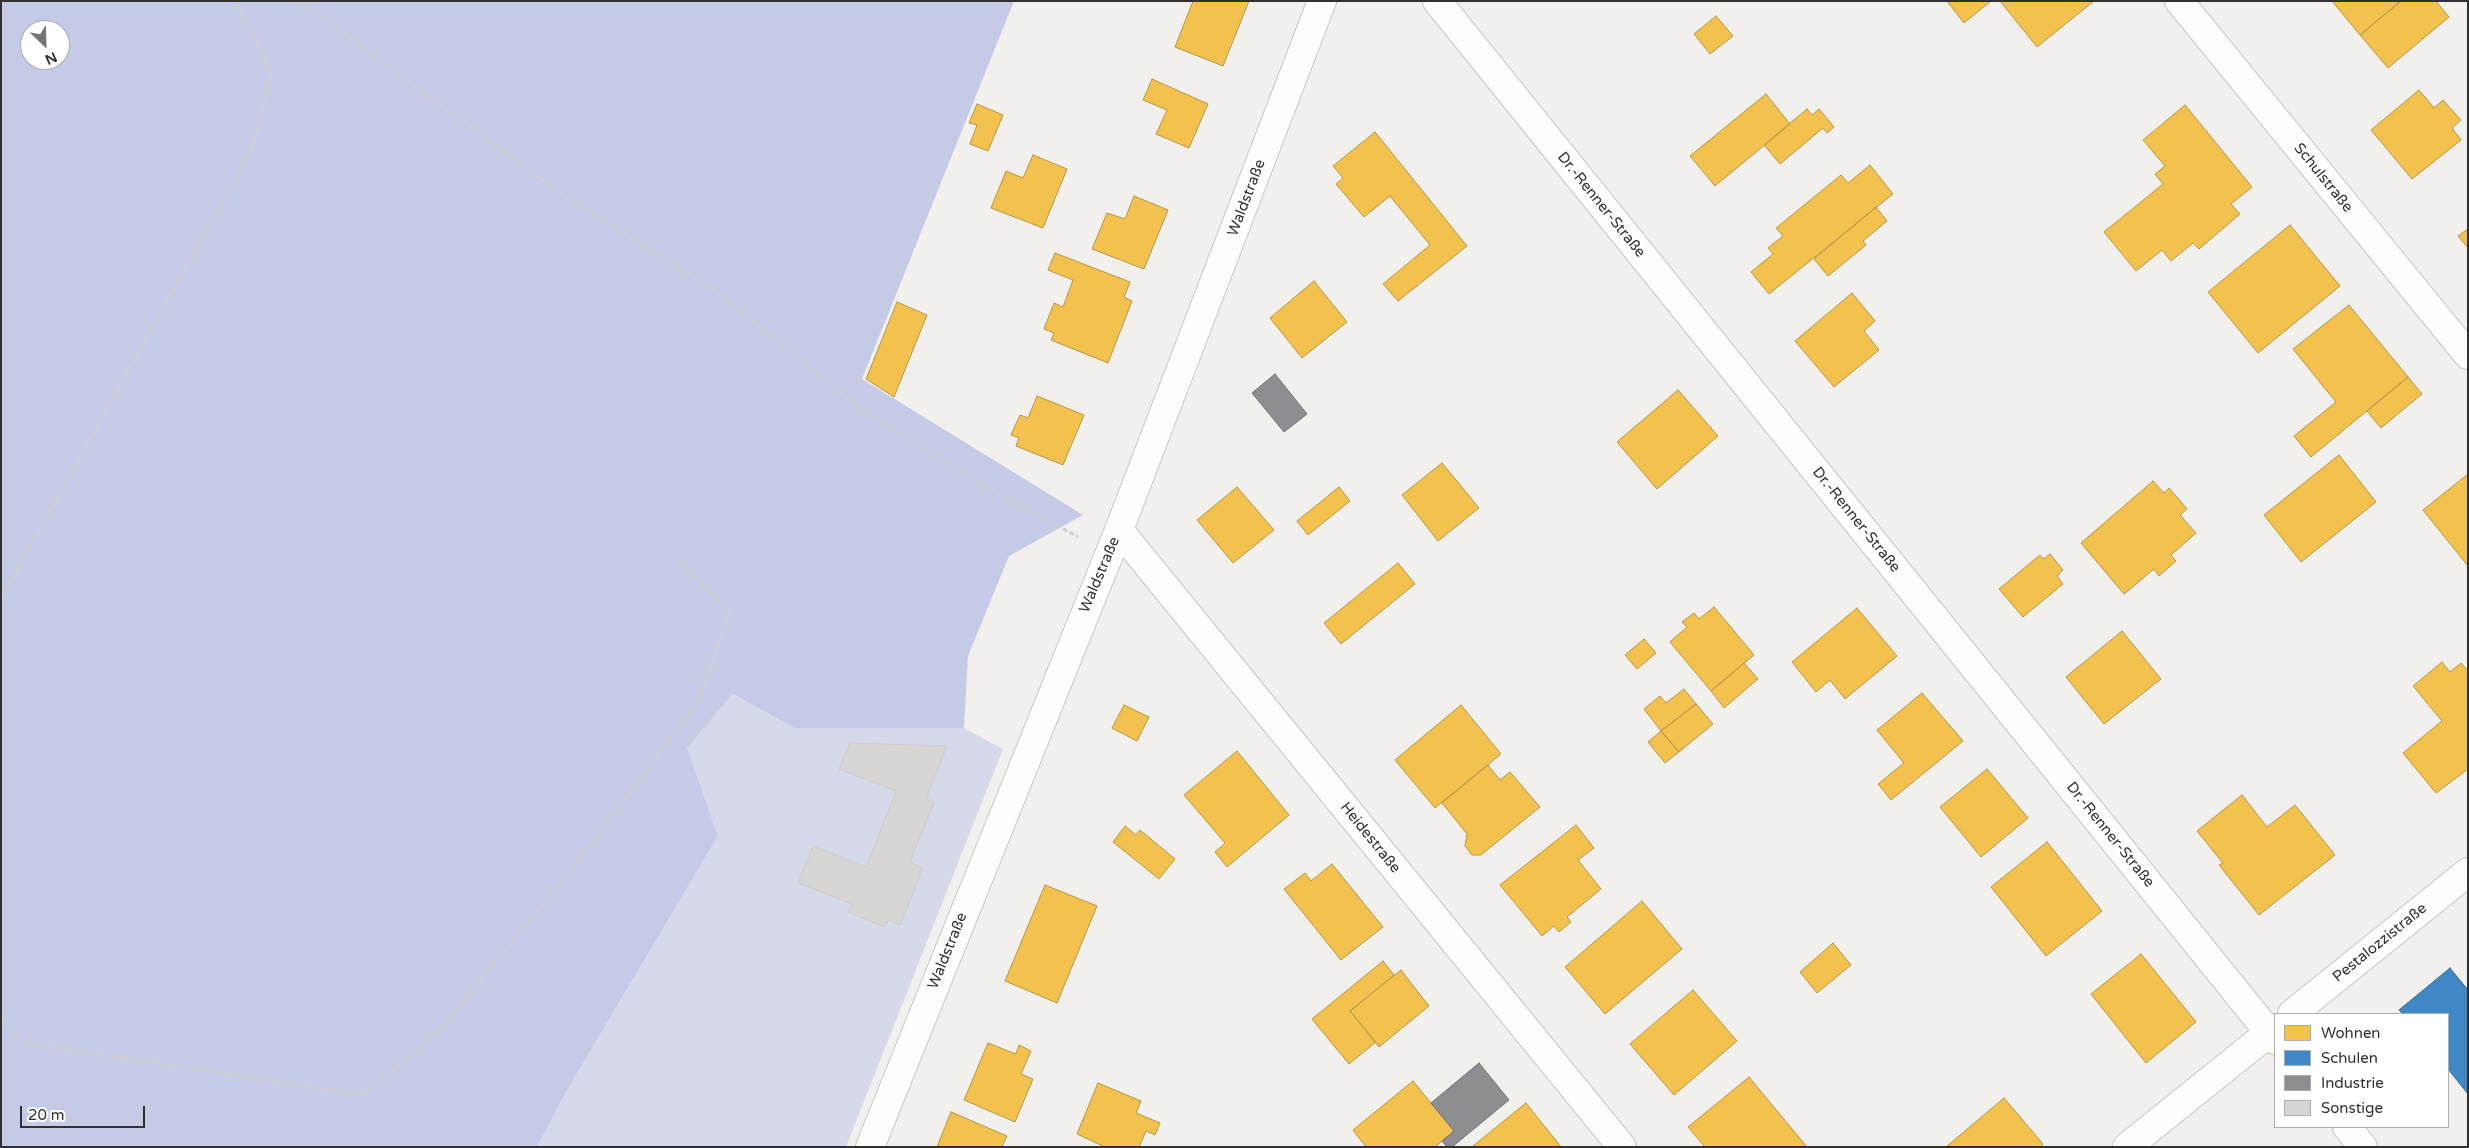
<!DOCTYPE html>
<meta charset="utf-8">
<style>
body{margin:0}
#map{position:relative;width:2469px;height:1148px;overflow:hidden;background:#f2f0ed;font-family:"Varela Round",sans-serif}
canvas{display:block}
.frame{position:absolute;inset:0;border:2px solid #32312f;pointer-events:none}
.legend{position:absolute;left:2274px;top:1013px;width:175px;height:115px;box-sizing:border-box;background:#fff;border:1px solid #adadac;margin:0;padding:6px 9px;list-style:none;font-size:15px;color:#32312f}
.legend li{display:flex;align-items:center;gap:10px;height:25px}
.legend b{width:25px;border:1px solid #adadac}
.north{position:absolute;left:20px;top:20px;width:50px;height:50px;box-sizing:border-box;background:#fff;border:1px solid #adadac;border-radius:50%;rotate:156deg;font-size:14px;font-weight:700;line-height:20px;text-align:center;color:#32312f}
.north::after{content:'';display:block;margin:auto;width:18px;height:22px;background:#757472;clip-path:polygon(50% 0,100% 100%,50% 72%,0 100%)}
.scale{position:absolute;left:20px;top:1106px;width:125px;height:22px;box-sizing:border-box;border:2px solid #32312f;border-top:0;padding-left:6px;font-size:15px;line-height:18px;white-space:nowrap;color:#32312f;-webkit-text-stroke:4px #fff;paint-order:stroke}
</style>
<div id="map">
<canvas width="2469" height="1148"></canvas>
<div class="frame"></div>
<ul class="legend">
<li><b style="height:14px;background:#f2c14e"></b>Wohnen</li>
<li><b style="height:14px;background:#3f88c5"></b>Schulen</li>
<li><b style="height:14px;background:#8d8d92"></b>Industrie</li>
<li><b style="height:14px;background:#d8d6d4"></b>Sonstige</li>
</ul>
<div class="north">N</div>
<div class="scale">20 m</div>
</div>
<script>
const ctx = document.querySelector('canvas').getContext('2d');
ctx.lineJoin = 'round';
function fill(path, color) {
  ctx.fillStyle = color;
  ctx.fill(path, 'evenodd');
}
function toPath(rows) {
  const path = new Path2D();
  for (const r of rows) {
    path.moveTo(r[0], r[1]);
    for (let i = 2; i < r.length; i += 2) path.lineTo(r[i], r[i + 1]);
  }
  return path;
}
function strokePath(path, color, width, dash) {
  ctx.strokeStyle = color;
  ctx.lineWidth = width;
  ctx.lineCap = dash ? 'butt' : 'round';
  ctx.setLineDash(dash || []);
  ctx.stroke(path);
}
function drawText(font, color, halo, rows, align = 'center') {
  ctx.font = font + ' "Varela Round",sans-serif';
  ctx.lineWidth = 5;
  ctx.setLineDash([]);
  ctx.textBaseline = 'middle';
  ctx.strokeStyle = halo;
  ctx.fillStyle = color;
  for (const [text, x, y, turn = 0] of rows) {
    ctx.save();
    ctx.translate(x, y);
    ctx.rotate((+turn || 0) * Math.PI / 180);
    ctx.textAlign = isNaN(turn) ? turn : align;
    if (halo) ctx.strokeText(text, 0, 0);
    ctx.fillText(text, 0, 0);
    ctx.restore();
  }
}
fill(toPath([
 [733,694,794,728,964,728,1003,749,846,1147,537,1147,566,1092,718,836,687,748]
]), '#d6d9ea');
fill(toPath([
 [1,1,1014,1,862,379,1083,515,1009,556,968,656,964,728,794,728,733,694,687,748,718,836,566,1092,537,1147,1,1147],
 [30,30,60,30,60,60,30,60]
]), '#c5cbe7');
const homes = toPath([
 [1193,1,1249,1,1223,66,1175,47,1193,1],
 [1947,1,1991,1,1964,23,1947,1],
 [2000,1,2094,1,2037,47,2000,1],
 [2332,1,2401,1,2360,35,2332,1],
 [2401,1,2436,1,2449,17,2388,68,2360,35,2401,1],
 [1716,16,1733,36,1710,54,1694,34,1716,16],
 [1152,79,1208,104,1189,148,1156,134,1167,110,1143,100,1152,79],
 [2419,90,2434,108,2443,100,2461,120,2452,128,2461,140,2412,179,2371,130,2419,90],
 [1766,94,1790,124,1715,186,1690,156,1766,94],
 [977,104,1003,115,988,151,970,144,977,125,969,123,977,104],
 [2185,105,2252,187,2231,204,2240,214,2199,249,2193,243,2171,261,2162,250,2136,271,2104,232,2163,184,2155,174,2165,166,2143,140,2185,105],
 [1807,109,1812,115,1819,109,1834,127,1827,133,1823,128,1780,164,1764,145,1807,109],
 [1375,132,1467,246,1398,301,1383,284,1430,245,1390,196,1364,217,1336,184,1343,178,1333,166,1375,132],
 [1033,155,1067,169,1043,228,991,208,1006,171,1023,178,1033,155],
 [1870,165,1893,194,1769,294,1751,272,1773,254,1768,248,1783,236,1776,228,1841,175,1848,183,1870,165],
 [1134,196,1168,210,1144,269,1092,249,1107,213,1125,219,1134,196],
 [1876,207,1887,221,1863,241,1866,245,1828,276,1814,259,1876,207],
 [2290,225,2340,286,2258,353,2208,292,2290,225],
 [2468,229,2468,248,2458,236,2468,229],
 [1055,253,1130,282,1124,297,1132,301,1108,363,1051,340,1054,333,1044,329,1054,303,1063,307,1073,280,1048,270,1055,253],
 [1314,281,1347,322,1302,358,1270,318,1314,281],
 [1852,293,1875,321,1864,331,1879,350,1834,387,1795,341,1852,293],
 [897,302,927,315,894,397,866,379,897,302],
 [2349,305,2408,377,2311,457,2294,436,2336,402,2293,349,2349,305],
 [2408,377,2422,394,2381,428,2367,411,2408,377],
 [1678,390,1718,436,1657,489,1617,442,1678,390],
 [1037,396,1084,415,1063,465,1016,446,1019,438,1011,435,1020,415,1028,418,1037,396],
 [2339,455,2376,502,2301,562,2264,515,2339,455],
 [1442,463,1479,508,1438,541,1402,495,1442,463],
 [2468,474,2468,566,2423,510,2468,474],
 [2153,481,2164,493,2169,488,2187,509,2180,515,2196,533,2171,555,2176,561,2159,576,2154,569,2124,594,2081,543,2153,481],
 [1237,487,1274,530,1233,563,1197,520,1237,487],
 [1339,487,1350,501,1308,535,1297,521,1339,487],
 [2050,554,2063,570,2057,576,2063,584,2023,617,1999,589,2040,555,2044,559,2050,554],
 [1398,563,1415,584,1341,644,1324,623,1398,563],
 [1714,607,1754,655,1711,691,1670,642,1687,627,1682,622,1694,613,1699,619,1714,607],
 [1857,608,1897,656,1845,699,1830,680,1816,692,1792,662,1857,608],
 [2122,631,2161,679,2104,724,2066,677,2122,631],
 [1644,639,1656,653,1637,669,1625,655,1644,639],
 [2442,662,2450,672,2461,663,2468,671,2468,769,2436,793,2403,753,2442,721,2413,686,2442,662],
 [1744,663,1758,679,1724,708,1711,691,1744,663],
 [1684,689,1696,704,1661,731,1644,709,1660,696,1666,703,1684,689],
 [1922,693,1963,741,1891,800,1878,784,1904,763,1877,730,1922,693],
 [1696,704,1713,724,1679,752,1661,731,1696,704],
 [1124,705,1149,717,1137,741,1112,728,1124,705],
 [1461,705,1501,754,1435,808,1395,760,1461,705],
 [1661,731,1679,752,1665,763,1648,742,1661,731],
 [1237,751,1289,815,1227,867,1215,852,1225,843,1184,795,1237,751],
 [1488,765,1500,780,1510,772,1540,807,1481,855,1472,855,1465,846,1467,834,1442,803,1488,765],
 [1987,769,2028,818,1981,857,1940,807,1987,769],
 [2242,795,2267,827,2295,805,2335,855,2259,915,2219,865,2223,863,2197,831,2242,795],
 [1576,825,1594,848,1578,860,1601,889,1567,917,1571,922,1559,932,1554,926,1542,936,1500,885,1576,825],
 [1125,826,1136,835,1140,830,1175,859,1159,879,1113,842,1125,826],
 [2047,842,2102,911,2046,956,1991,887,2047,842],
 [1332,864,1383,927,1341,960,1284,889,1305,873,1311,881,1332,864],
 [1045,885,1097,906,1057,1003,1005,981,1045,885],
 [1642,901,1682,949,1605,1014,1565,967,1642,901],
 [1833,943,1851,965,1817,993,1800,972,1833,943],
 [2141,954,2196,1022,2146,1063,2091,994,2141,954],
 [1383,961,1394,975,1350,1011,1376,1042,1349,1064,1312,1019,1383,961],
 [1401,970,1429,1006,1379,1047,1350,1011,1401,970],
 [1693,990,1737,1041,1674,1095,1630,1044,1693,990],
 [988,1043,1016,1054,1019,1045,1031,1051,1021,1074,1033,1079,1015,1122,964,1100,988,1043],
 [1749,1077,1807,1147,1705,1147,1688,1127,1749,1077],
 [1413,1081,1454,1131,1435,1147,1366,1147,1353,1130,1413,1081],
 [1098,1083,1141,1101,1136,1113,1160,1123,1155,1135,1146,1131,1139,1147,1105,1147,1077,1134,1098,1083],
 [2004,1098,2043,1144,2040,1147,1946,1147,2004,1098],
 [1526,1103,1561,1147,1474,1147,1473,1146,1526,1103],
 [951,1112,1007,1136,1002,1147,937,1147,951,1112]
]);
fill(homes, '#f2c14e');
strokePath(homes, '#b89645', 1);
const schools = toPath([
 [2450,968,2468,990,2468,1094,2448,1069,2448,1014,2403,1014,2399,1010,2450,968]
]);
fill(schools, '#3f88c5');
strokePath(schools, '#3b6e98', 1);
const industry = toPath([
 [1275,374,1307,414,1284,432,1252,393,1275,374],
 [1479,1063,1509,1100,1452,1147,1447,1147,1442,1141,1454,1131,1431,1103,1479,1063]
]);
fill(industry, '#8d8d92');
strokePath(industry, '#727174', 1);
const building = toPath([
 [850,743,947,746,926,799,934,803,910,862,923,868,900,925,888,920,885,927,848,912,852,904,798,883,813,846,866,867,896,791,839,769,850,743]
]);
fill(building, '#d8d6d4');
strokePath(building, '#cfcdcb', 1);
const minor = toPath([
 [1437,1,2275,1040],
 [2179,1,2468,355],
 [1119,530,1622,1147],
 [2292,1014,2468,872],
 [2347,1127,2363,1147],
 [870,1147,1119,530,1322,1],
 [2127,1147,2275,1028]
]);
strokePath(minor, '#c7c6c4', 30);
strokePath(toPath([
 [299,1,556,190,717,292,869,415,978,482,1078,537],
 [1,599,251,152,272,73,235,1],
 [1,1019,21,1042,365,1095,440,1030,577,863,698,702,730,612,679,562]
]), '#cfcece', 3, [5, 2.5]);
strokePath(minor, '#fdfdfc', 28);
drawText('15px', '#32312f', '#fff', [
 ["Schulstraße",2323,178,51],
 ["Waldstraße",1247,198,-69],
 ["Dr.-Renner-Straße",1601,205,51],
 ["Dr.-Renner-Straße",1856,520,51],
 ["Waldstraße",1100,575,-67],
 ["Dr.-Renner-Straße",2110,835,51],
 ["Heidestraße",1370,838,51],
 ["Pestalozzistraße",2380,943,-39],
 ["Waldstraße",948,951,-68]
]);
</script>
